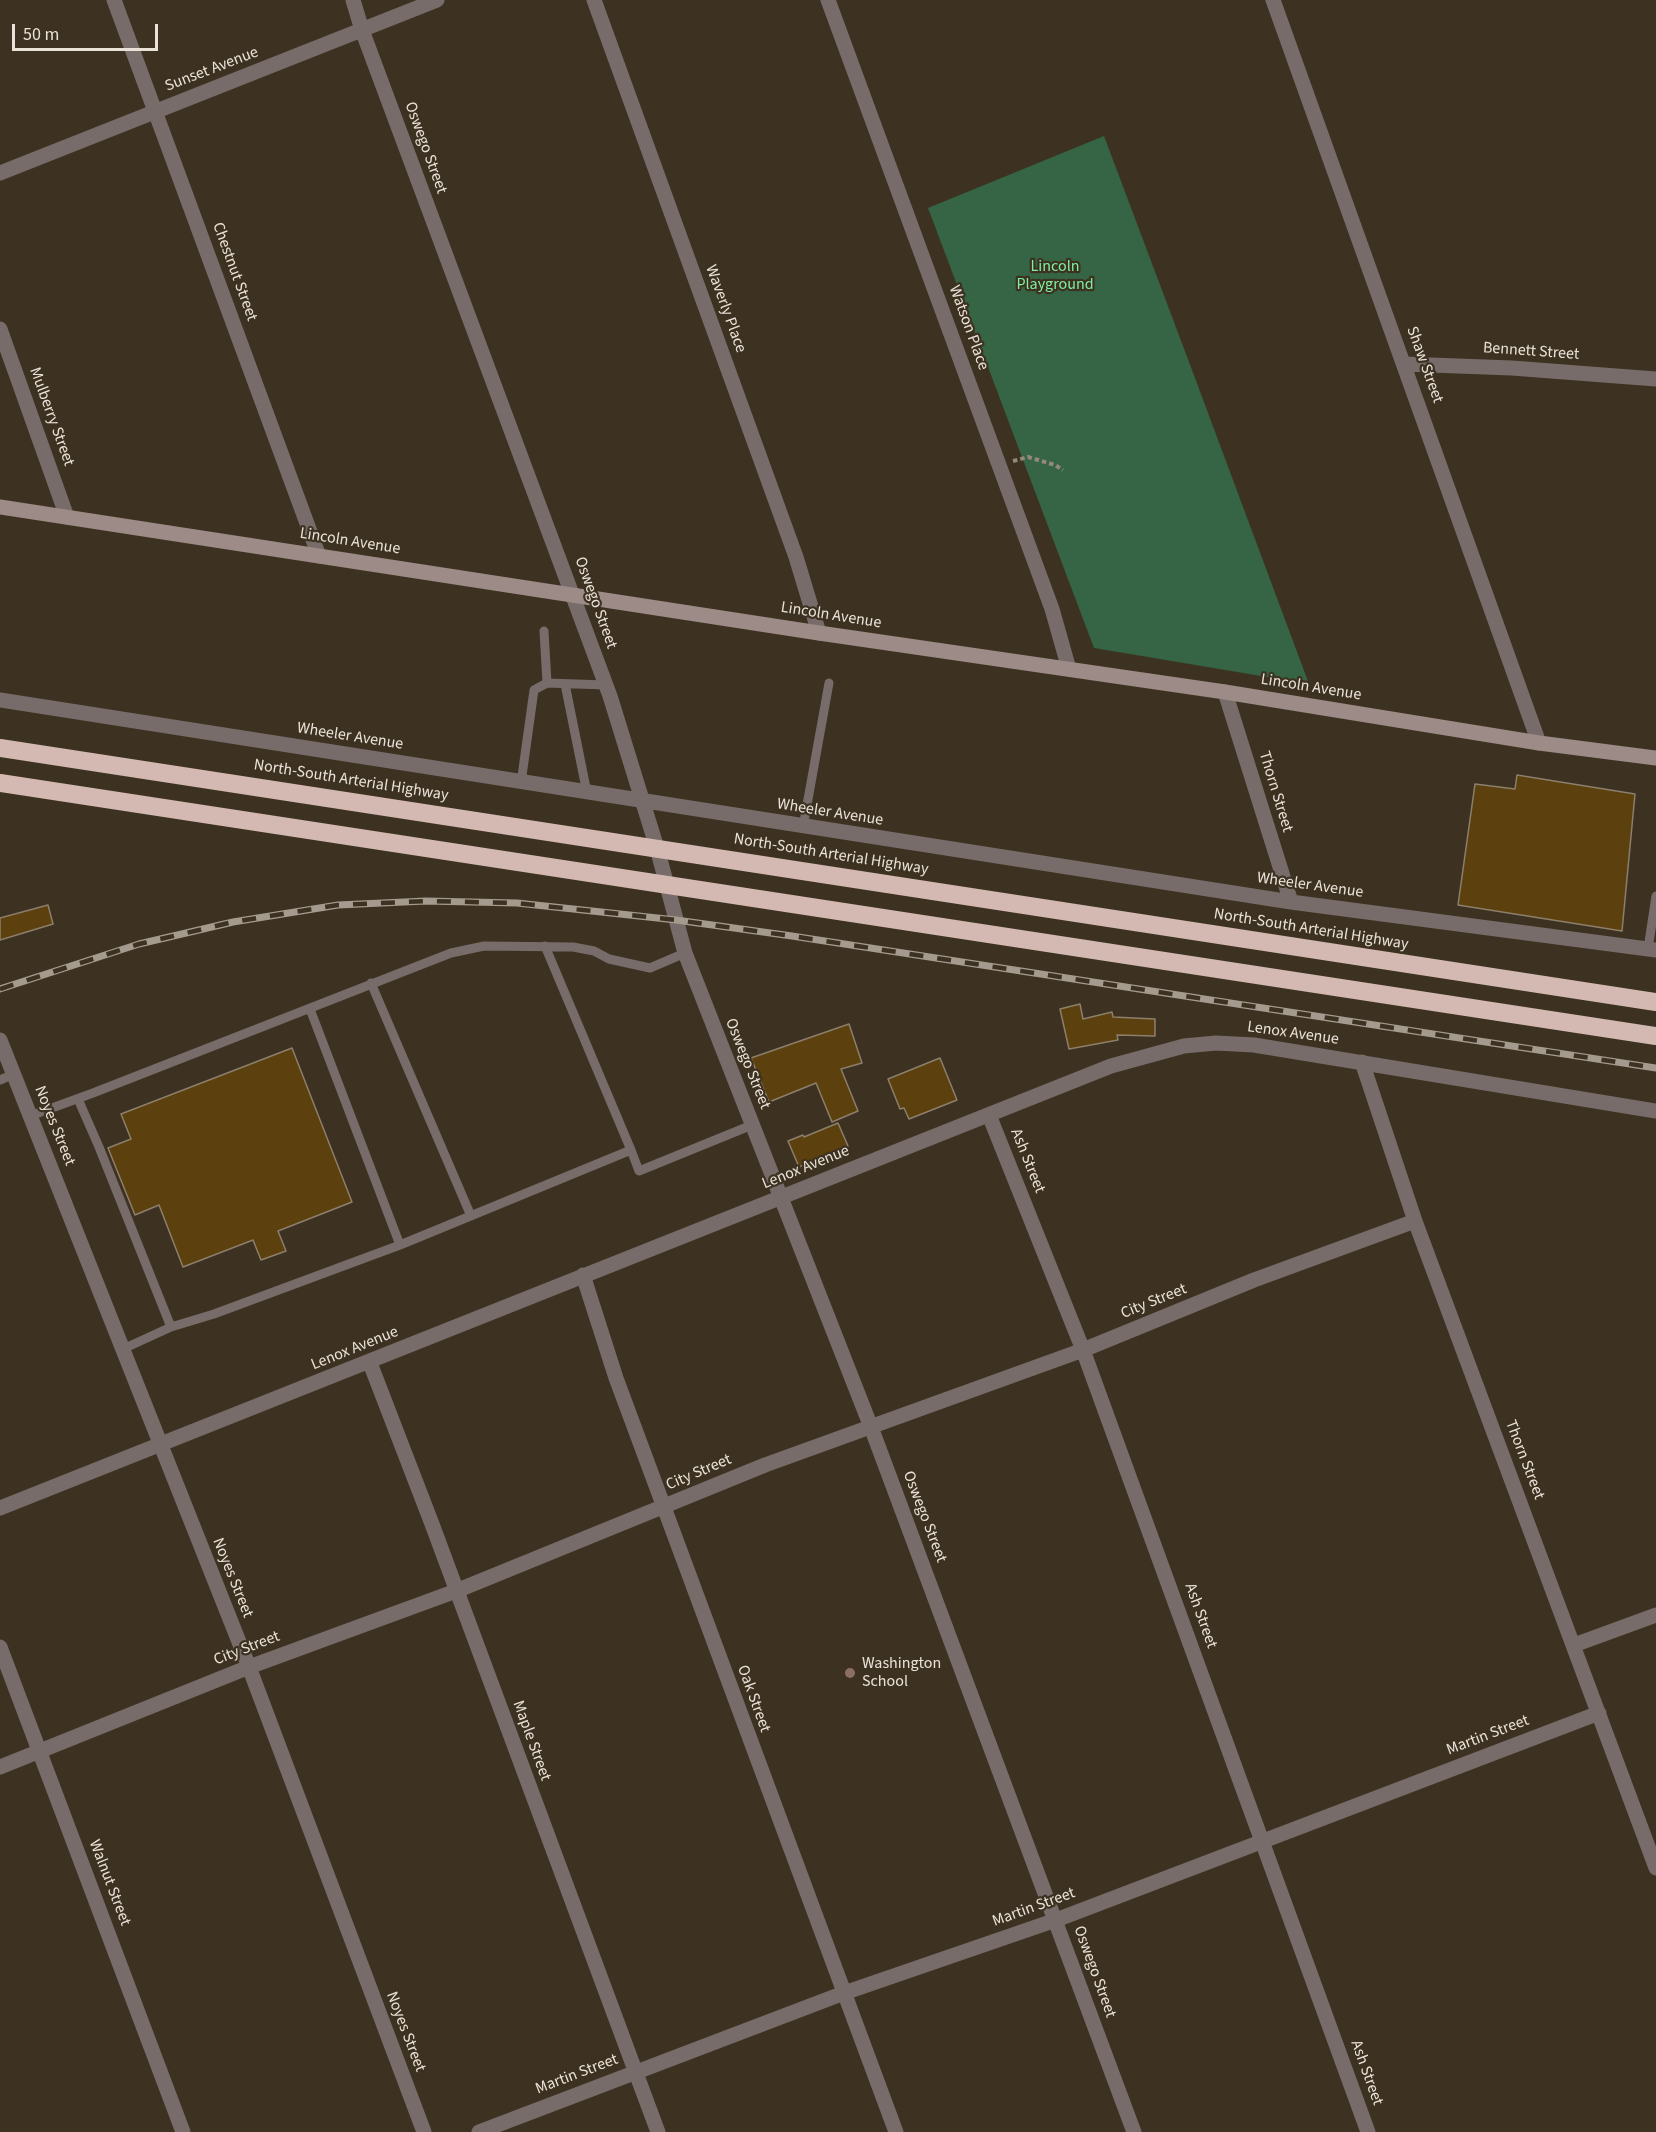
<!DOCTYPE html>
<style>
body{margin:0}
#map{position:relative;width:1656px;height:2132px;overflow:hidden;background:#3d3221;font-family:"Source Sans 3",sans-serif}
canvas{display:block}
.scale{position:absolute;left:12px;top:24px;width:146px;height:27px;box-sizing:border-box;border:3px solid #eae2d8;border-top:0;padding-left:8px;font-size:18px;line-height:21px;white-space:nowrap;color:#eae2d8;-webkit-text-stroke:4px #3d3221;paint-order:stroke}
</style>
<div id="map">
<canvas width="1656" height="2132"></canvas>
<div class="scale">50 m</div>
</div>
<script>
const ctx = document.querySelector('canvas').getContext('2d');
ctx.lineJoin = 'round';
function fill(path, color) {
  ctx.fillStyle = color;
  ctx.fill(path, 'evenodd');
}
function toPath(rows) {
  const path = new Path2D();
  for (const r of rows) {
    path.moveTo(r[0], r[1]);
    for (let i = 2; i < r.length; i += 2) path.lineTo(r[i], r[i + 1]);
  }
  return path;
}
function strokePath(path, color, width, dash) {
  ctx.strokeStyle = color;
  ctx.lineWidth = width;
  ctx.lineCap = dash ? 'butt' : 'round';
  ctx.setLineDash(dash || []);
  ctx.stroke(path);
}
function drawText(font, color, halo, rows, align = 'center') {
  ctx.font = font + ' "Source Sans 3",sans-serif';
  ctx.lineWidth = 4.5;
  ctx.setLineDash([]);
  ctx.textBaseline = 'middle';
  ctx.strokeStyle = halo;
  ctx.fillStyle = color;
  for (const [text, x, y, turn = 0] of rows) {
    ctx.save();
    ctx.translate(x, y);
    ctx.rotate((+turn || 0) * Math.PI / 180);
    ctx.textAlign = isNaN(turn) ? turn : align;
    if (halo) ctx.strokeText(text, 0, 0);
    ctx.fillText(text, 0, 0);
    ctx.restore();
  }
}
fill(toPath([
 [1104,136,1192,370,1309,684,1094,648,928,208]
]), '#356544');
const building = toPath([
 [1517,775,1635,794,1622,931,1458,905,1475,784,1515,789,1517,775],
 [48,905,53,924,0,940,0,918,48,905],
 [1080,1004,1083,1019,1112,1012,1113,1017,1155,1019,1155,1036,1117,1035,1118,1040,1069,1049,1060,1009,1080,1004],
 [849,1024,862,1063,841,1069,858,1111,832,1122,816,1083,769,1102,751,1058,849,1024],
 [292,1048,352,1202,278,1231,286,1251,261,1260,253,1240,183,1267,159,1205,135,1215,108,1148,131,1139,121,1114,292,1048],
 [940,1058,957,1100,909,1119,904,1108,900,1109,888,1079,940,1058],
 [838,1123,848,1146,799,1167,788,1141,803,1135,804,1137,838,1123]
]);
fill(building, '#5c400d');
strokePath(building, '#8c7f6c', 1.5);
strokePath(toPath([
 [1013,461,1028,457,1055,465,1063,470]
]), '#92887b', 4, [4.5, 3]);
strokePath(toPath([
 [544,631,547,683],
 [565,684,587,793],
 [521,783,534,690,547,683,606,685],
 [803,827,829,683],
 [545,946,631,1150],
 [1648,949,1656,896],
 [371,983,471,1216],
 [0,1080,14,1074],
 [78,1099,99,1147,171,1327,123,1349],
 [30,1116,93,1093,451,953,484,946,573,947,594,951,609,959,650,968,685,953],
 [400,1245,631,1150,639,1171,752,1125],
 [171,1327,214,1314,400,1245,310,1009]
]), '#776c69', 9);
strokePath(toPath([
 [114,0,319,556],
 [353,0,362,30,610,696,657,848,685,953,871,1427,1134,2132],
 [594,0,796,557,819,633],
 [828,0,1052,609,1069,669],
 [1273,0,1539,743],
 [0,173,437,0],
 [0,329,67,517],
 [1404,364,1512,368,1656,379],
 [1225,692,1291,902],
 [0,700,1291,902,1656,950],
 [0,1040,249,1667,424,2132],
 [1362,1062,1415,1221,1656,1868],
 [989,1115,1083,1350,1368,2132],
 [583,1275,616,1378,896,2132],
 [370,1363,432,1524,658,2132],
 [0,1508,1111,1066,1184,1046,1216,1043,1254,1045,1656,1111],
 [1574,1645,1656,1615],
 [0,1647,183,2132],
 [0,1767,249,1667,456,1591,765,1465,1083,1350,1254,1280,1415,1221],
 [479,2132,844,1993,1056,1920,1599,1713]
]), '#776c69', 15);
strokePath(toPath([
 [0,507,819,633,1225,692,1539,743,1656,758]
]), '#9c8b86', 15);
strokePath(toPath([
 [0,748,1656,1002],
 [0,783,1656,1036]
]), '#d3b9b1', 18);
const rail = toPath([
 [0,989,139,944,233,922,338,905,426,901,517,903,676,920,792,936,1656,1068]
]);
strokePath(rail, '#a49b8e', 7);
strokePath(rail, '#3d3221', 4.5, [14]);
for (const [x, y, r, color] of [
 [850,1673,6,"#8d6e63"]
]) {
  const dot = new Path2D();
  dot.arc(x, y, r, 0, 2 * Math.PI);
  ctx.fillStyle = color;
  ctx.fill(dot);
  strokePath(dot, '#3d3221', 2);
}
drawText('16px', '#eae2d8', '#3d3221', [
 ["Sunset Avenue",212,70,-21],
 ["Oswego Street",425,148,70],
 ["Chestnut Street",234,272,70],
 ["Waverly Place",725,309,70],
 ["Watson Place",968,328,70],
 ["Bennett Street",1531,352,4],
 ["Shaw Street",1424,365,70],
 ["Mulberry Street",51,417,70],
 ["Lincoln Avenue",350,542,9],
 ["Oswego Street",595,603,70],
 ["Lincoln Avenue",831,616,9],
 ["Lincoln Avenue",1311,688,9],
 ["Wheeler Avenue",350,737,9],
 ["North-South Arterial Highway",351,781,9],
 ["Thorn Street",1275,792,73],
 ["Wheeler Avenue",830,813,9],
 ["North-South Arterial Highway",831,855,9],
 ["Wheeler Avenue",1310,886,8],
 ["North-South Arterial Highway",1311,930,9],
 ["Lenox Avenue",1293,1034,8],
 ["Oswego Street",747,1064,68],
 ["Noyes Street",54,1126,68],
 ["Ash Street",1027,1161,68],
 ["Lenox Avenue",806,1168,-22],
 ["City Street",1154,1302,-22],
 ["Lenox Avenue",355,1349,-22],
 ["Thorn Street",1524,1460,69],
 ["City Street",699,1473,-23],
 ["Oswego Street",924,1517,69],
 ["Noyes Street",232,1578,68],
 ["Ash Street",1200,1616,70],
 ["City Street",247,1649,-21],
 ["Oak Street",753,1699,70],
 ["Martin Street",1488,1736,-21],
 ["Maple Street",531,1741,70],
 ["Walnut Street",109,1883,69],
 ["Martin Street",1034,1908,-20],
 ["Oswego Street",1094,1972,70],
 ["Noyes Street",405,2032,69],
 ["Ash Street",1366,2073,70],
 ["Martin Street",577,2075,-21]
]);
drawText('16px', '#7bf0a1', '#3d3221', [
 ["Lincoln",1055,267],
 ["Playground",1055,285]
]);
drawText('16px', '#eae2d8', '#3d3221', [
 ["Washington",862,1664],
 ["School",862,1682]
], 'left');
</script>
